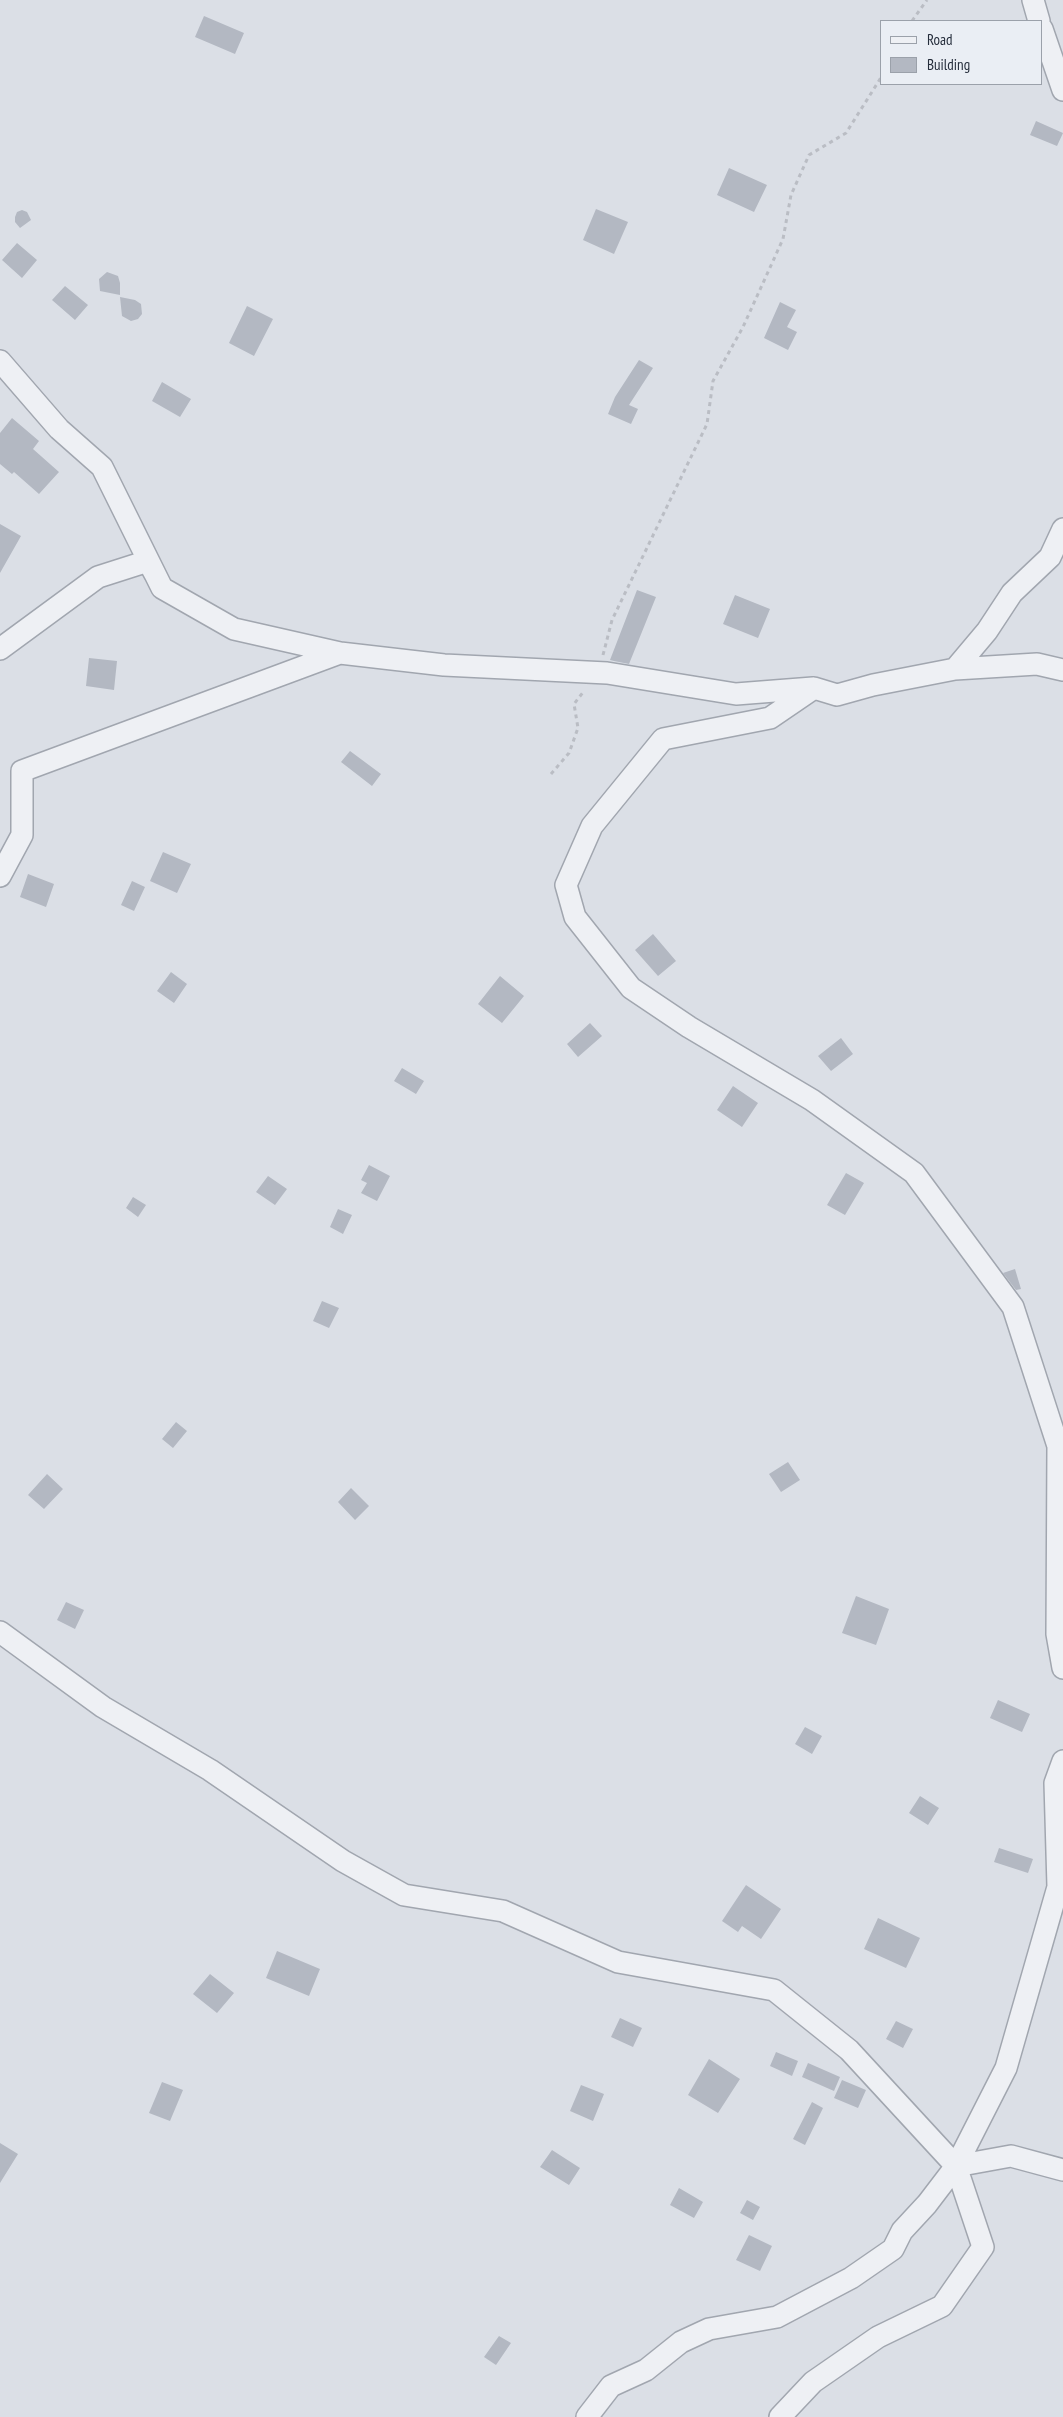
<!DOCTYPE html>
<style>
body{margin:0}
#map{position:relative;width:1063px;height:2417px;overflow:hidden;background:#dbdfe6;font-family:"PT Sans Narrow",sans-serif}
canvas{display:block}
.legend{position:absolute;left:880px;top:20px;width:162px;height:65px;box-sizing:border-box;background:#eaeef4;border:1px solid #9ba1aa;margin:0;padding:6px 9px;list-style:none;font-size:15px;color:#252d3b}
.legend li{display:flex;align-items:center;gap:10px;height:25px}
.legend b{width:25px;border:1px solid #9ba1aa}
</style>
<div id="map">
<canvas width="1063" height="2417"></canvas>
<ul class="legend">
<li><b style="height:6px;background:#eef0f4"></b>Road</li>
<li><b style="height:14px;background:#b3b8c2"></b>Building</li>
</ul>
</div>
<script>
const ctx = document.querySelector('canvas').getContext('2d');
ctx.lineJoin = 'round';
function fill(path, color) {
  ctx.fillStyle = color;
  ctx.fill(path, 'evenodd');
}
function toPath(rows) {
  const path = new Path2D();
  for (const r of rows) {
    path.moveTo(r[0], r[1]);
    for (let i = 2; i < r.length; i += 2) path.lineTo(r[i], r[i + 1]);
  }
  return path;
}
function strokePath(path, color, width, dash) {
  ctx.strokeStyle = color;
  ctx.lineWidth = width;
  ctx.lineCap = dash ? 'butt' : 'round';
  ctx.setLineDash(dash || []);
  ctx.stroke(path);
}
fill(toPath([
 [204,16,244,33,235,54,195,37],
 [1036,121,1063,133,1057,146,1030,135],
 [729,168,767,185,754,212,717,195],
 [596,209,628,222,614,254,583,240],
 [22,210,27,212,31,220,20,228,15,222,15,217,17,212],
 [17,243,37,260,22,278,2,260],
 [107,272,118,276,120,283,120,295,100,291,99,279],
 [65,286,88,305,75,320,52,300],
 [120,297,135,300,141,304,142,314,138,319,131,321,122,316],
 [780,302,796,310,787,327,797,332,788,350,764,338],
 [247,306,273,319,254,356,229,343],
 [639,360,653,368,629,405,638,409,631,424,608,414,615,397],
 [162,382,191,399,180,417,152,401],
 [12,418,39,441,33,449,59,472,39,494,14,472,12,474,0,464,0,433],
 [0,524,21,536,0,573],
 [637,590,656,597,629,664,614,661,610,660],
 [735,595,770,609,758,638,723,624],
 [89,658,117,661,114,690,86,686],
 [350,751,381,774,372,786,341,762],
 [163,852,191,864,177,893,150,881],
 [28,874,54,884,46,907,20,897],
 [132,881,145,887,134,911,121,905],
 [653,934,676,961,658,976,635,950],
 [171,972,187,984,174,1003,157,991],
 [500,976,524,996,502,1023,478,1004],
 [590,1023,602,1036,578,1057,567,1044],
 [841,1038,853,1054,831,1071,818,1056],
 [402,1068,424,1081,416,1094,394,1081],
 [733,1086,758,1103,742,1127,717,1110],
 [369,1165,390,1176,377,1201,361,1193,367,1183,361,1180],
 [846,1173,864,1183,845,1215,827,1205],
 [268,1176,287,1189,275,1205,256,1192],
 [133,1197,146,1205,138,1217,126,1208],
 [338,1209,352,1215,343,1234,330,1227],
 [1015,1269,1021,1289,1016,1290,1003,1273],
 [322,1301,339,1308,329,1328,313,1321],
 [176,1422,187,1431,173,1448,162,1439],
 [788,1462,800,1480,781,1492,769,1474],
 [47,1474,63,1489,44,1509,28,1495],
 [351,1488,369,1506,355,1520,338,1502],
 [856,1596,889,1609,876,1645,842,1633],
 [66,1602,84,1610,75,1629,57,1620],
 [998,1700,1030,1714,1022,1732,990,1718],
 [805,1727,822,1736,812,1754,795,1744],
 [920,1796,939,1808,928,1825,909,1813],
 [999,1848,1033,1859,1028,1873,994,1862],
 [746,1885,781,1909,761,1939,742,1926,738,1932,722,1921],
 [878,1918,920,1938,906,1968,864,1949],
 [277,1951,320,1969,309,1996,266,1978],
 [210,1974,234,1993,217,2013,193,1994],
 [620,2018,642,2028,633,2047,611,2037],
 [896,2021,913,2029,903,2048,886,2039],
 [776,2052,798,2061,792,2076,770,2066],
 [709,2059,740,2079,718,2113,688,2095],
 [808,2063,840,2077,834,2091,802,2077],
 [842,2080,866,2090,858,2108,834,2098],
 [162,2082,183,2090,170,2121,149,2113],
 [581,2085,604,2094,593,2121,570,2111],
 [812,2102,823,2108,805,2145,793,2139],
 [0,2143,18,2154,0,2183],
 [552,2150,580,2168,569,2185,540,2167],
 [679,2188,703,2202,694,2218,670,2205],
 [747,2200,760,2207,753,2220,740,2213],
 [749,2235,772,2246,760,2271,736,2260],
 [499,2336,511,2343,496,2365,484,2357]
]), '#b3b8c2');
const street = toPath([
 [1033,0,1039,21],
 [1042,29,1063,90],
 [0,361,59,429,102,467,162,588,234,629,340,653,444,665,607,673,736,694,813,688],
 [0,649,98,577,148,561,155,574],
 [955,669,987,631,1012,593,1050,557,1063,529],
 [1063,670,1037,664,955,669,873,685,837,695,814,688,770,718,663,739,592,826,566,885,575,917,631,988,689,1027,812,1100,914,1173,1013,1307,1058,1446,1057,1634,1063,1668],
 [0,876,22,835,22,771,340,653],
 [0,1632,103,1707,210,1770,343,1861,404,1895,503,1911,618,1962,774,1990,849,2050,956,2166,983,2247,942,2306,878,2337,813,2382,780,2417],
 [1063,1761,1055,1783,1058,1887,1006,2068,956,2166,1011,2156,1063,2170],
 [587,2417,611,2386,646,2370,681,2342,709,2329,777,2317,851,2278,893,2249,902,2231,927,2204,956,2166]
]);
strokePath(street, '#a1a6af', 24);
strokePath(toPath([
 [912,21,927,0],
 [603,655,612,620,707,424,713,381,743,327,783,239,791,195,809,155,846,133,882,76],
 [551,774,569,753,578,728,574,704,584,691]
]), '#babdc4', 3, [4, 4]);
strokePath(street, '#eef0f4', 21);
</script>
